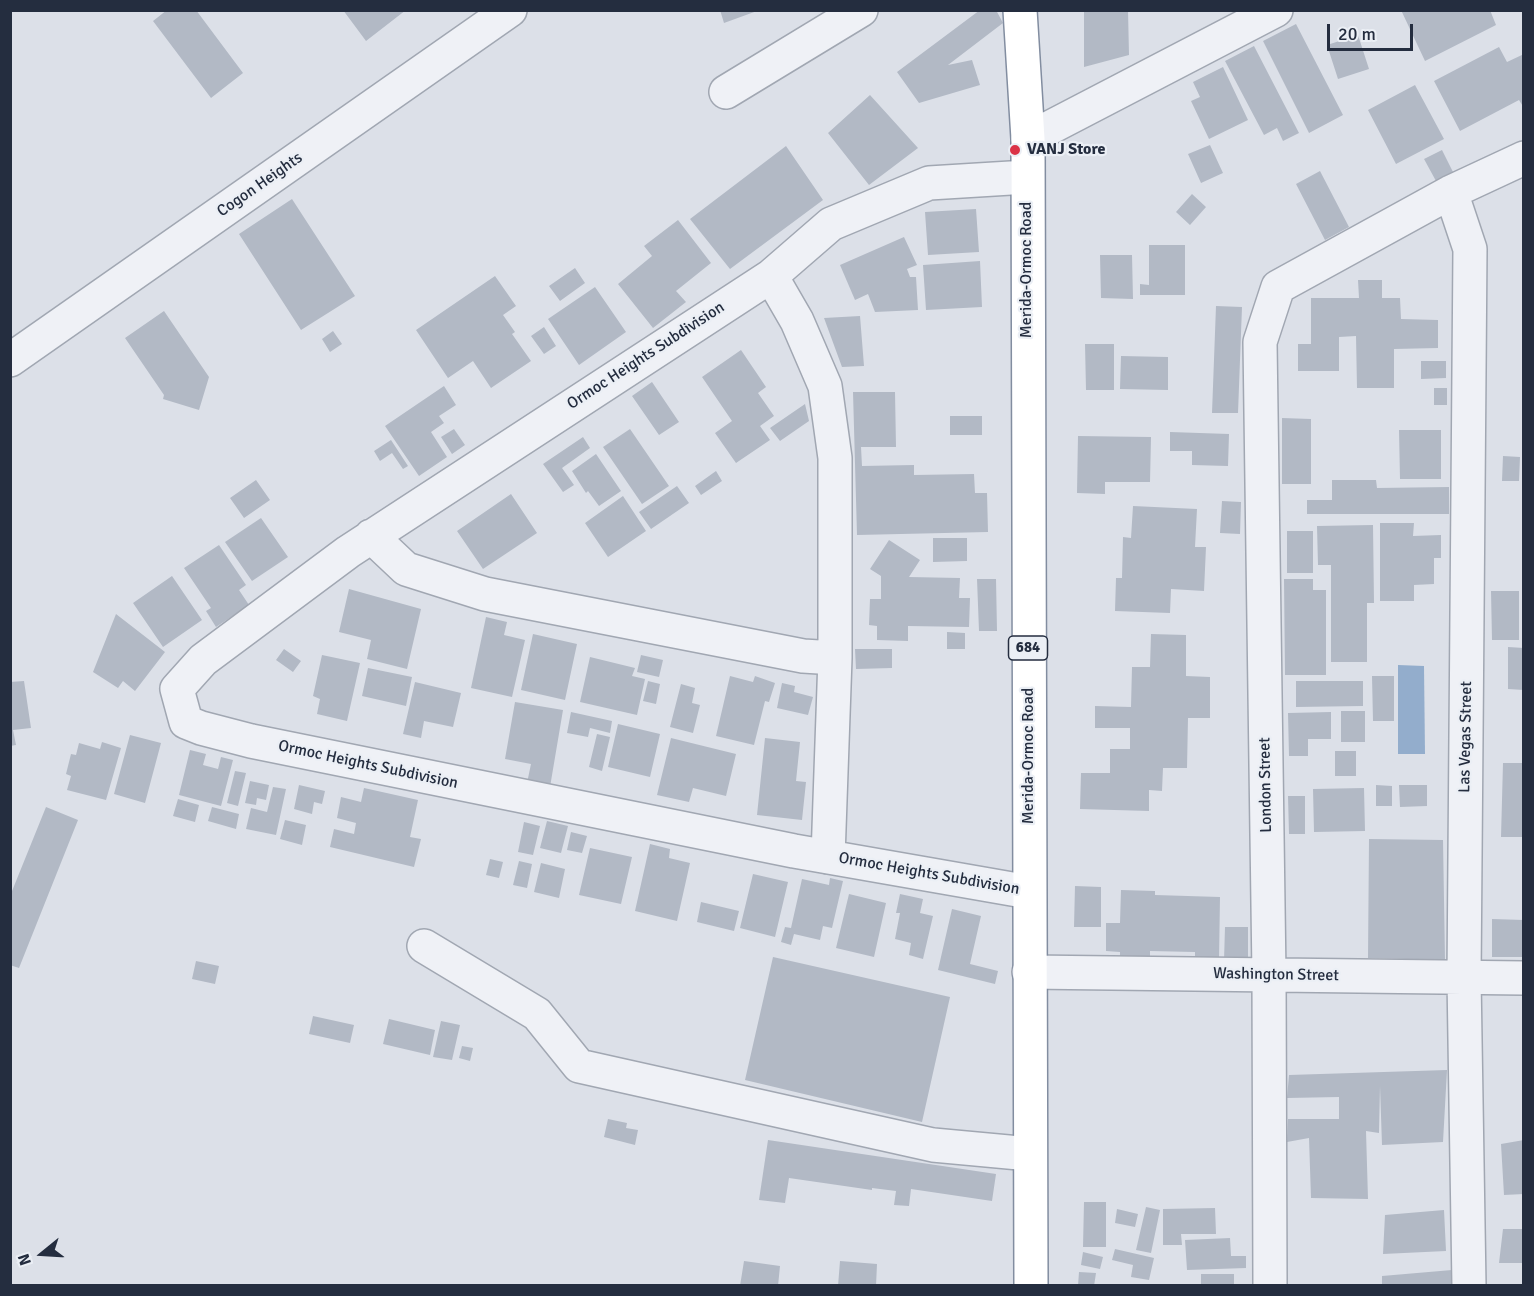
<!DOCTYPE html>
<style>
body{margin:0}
#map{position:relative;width:1534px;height:1296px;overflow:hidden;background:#dce0e8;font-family:Signika,sans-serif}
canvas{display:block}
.frame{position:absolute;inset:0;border:12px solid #242d3f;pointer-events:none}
.north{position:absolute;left:12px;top:1224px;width:60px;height:60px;-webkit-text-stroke:4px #ebeff5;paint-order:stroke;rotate:252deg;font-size:16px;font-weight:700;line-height:24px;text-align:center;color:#242d3f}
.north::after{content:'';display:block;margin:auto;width:21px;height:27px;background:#242d3f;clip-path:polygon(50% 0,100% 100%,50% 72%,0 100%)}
.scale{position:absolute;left:1327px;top:24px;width:86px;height:27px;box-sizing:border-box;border:3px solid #242d3f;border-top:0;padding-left:8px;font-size:18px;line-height:21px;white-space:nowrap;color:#242d3f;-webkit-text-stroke:4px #ebeff5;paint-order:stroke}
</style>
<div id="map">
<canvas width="1534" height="1296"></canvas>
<div class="frame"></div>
<div class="north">N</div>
<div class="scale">20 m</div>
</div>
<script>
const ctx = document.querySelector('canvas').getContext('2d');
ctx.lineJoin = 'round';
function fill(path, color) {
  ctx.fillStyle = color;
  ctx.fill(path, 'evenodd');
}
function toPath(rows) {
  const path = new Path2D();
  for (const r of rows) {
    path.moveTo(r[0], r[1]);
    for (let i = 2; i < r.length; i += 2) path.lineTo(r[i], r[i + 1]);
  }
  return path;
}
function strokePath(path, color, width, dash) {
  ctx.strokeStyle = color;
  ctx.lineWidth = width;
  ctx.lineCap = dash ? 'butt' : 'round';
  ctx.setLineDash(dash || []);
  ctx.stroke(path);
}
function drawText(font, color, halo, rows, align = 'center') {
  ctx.font = font + ' Signika,sans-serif';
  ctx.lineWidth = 4.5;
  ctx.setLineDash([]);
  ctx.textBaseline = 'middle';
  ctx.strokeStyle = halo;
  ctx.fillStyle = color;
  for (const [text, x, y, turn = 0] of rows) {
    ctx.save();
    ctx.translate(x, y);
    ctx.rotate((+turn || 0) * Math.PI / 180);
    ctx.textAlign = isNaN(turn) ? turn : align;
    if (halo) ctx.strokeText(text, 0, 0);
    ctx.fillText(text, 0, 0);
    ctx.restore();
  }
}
fill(toPath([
 [1398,665,1424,666,1425,754,1398,754]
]), '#93adcc');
fill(toPath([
 [167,10,196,10,243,73,211,98,153,21],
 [343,10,406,10,366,41],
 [720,10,757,10,757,11,724,23],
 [980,10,996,10,1003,23,948,65,972,60,980,85,919,103,897,72],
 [1084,10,1128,10,1129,55,1084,67],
 [1401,10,1490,10,1496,25,1425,61],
 [1296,24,1343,115,1309,133,1263,41],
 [1358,35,1369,69,1338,79,1327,45],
 [1254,46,1299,133,1283,141,1277,128,1264,135,1225,61],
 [1499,47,1507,62,1524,54,1524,108,1519,100,1460,131,1434,81],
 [1223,67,1248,120,1209,139,1191,101,1200,97,1193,82],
 [1415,85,1444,139,1396,164,1368,110],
 [870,95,918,148,869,185,828,133],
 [1210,145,1223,173,1201,183,1188,154],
 [786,146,823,200,730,269,690,219],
 [1442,150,1453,172,1436,181,1424,159],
 [1320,171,1349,227,1325,240,1296,184],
 [1192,194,1206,207,1190,225,1176,212],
 [292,199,355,296,301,330,239,234],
 [976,209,979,252,928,255,925,212],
 [678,220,711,263,676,291,686,302,653,328,618,284,652,256,644,246],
 [904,237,917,265,907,269,910,277,916,277,918,310,875,312,868,294,855,300,840,265],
 [1149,245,1185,245,1185,295,1140,295,1140,284,1149,285],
 [1100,255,1132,255,1133,299,1101,298],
 [980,261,982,307,926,310,923,265],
 [575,268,585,283,560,301,549,286],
 [495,276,516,306,503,315,515,332,512,334,531,361,491,388,473,361,448,378,416,330],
 [1358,280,1382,280,1382,298,1400,298,1401,319,1438,320,1438,348,1394,349,1394,388,1357,388,1356,336,1339,337,1339,371,1298,371,1298,344,1311,344,1311,298,1359,298],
 [595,287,626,332,579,365,548,319],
 [1216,306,1242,307,1238,413,1212,413],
 [164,311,209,377,199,410,163,399,164,395,125,338],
 [860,316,864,366,842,367,824,318],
 [544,327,556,346,544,354,531,336],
 [333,331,342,344,330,352,322,339],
 [1085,344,1114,344,1114,390,1086,390],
 [741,350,766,387,758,393,774,416,760,426,770,440,736,463,715,433,732,421,702,377],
 [1121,356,1168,357,1168,390,1120,389],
 [1421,361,1446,361,1446,378,1421,379],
 [652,382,679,422,659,435,632,396],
 [444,386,456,405,439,416,444,423,431,432,447,457,419,476,385,426],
 [1434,388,1447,388,1447,405,1434,405],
 [853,392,895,392,896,447,861,447,862,466,914,465,914,475,974,474,975,493,987,493,988,532,857,535],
 [805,404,809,421,780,441,770,428],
 [950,416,982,416,982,435,950,435],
 [1282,418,1311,419,1311,484,1282,484],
 [454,429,465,445,452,454,441,437],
 [630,429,669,486,642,504,603,447],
 [1399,430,1441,430,1441,479,1400,479],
 [1170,432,1229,434,1228,466,1192,465,1192,451,1170,451],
 [1078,436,1151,437,1150,482,1105,482,1105,494,1077,493],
 [583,437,590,448,562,468,574,485,563,492,543,464],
 [391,440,408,466,403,469,392,453,380,461,374,451],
 [596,454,621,491,599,506,588,491,586,493,572,471],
 [1503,456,1520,457,1519,481,1502,481],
 [716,471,722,481,701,495,695,486],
 [256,480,270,500,244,518,230,498],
 [1332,480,1376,480,1377,488,1449,487,1449,514,1307,514,1307,500,1332,500],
 [677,486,689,503,651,529,639,512],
 [511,494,537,533,483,569,457,531],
 [623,496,646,531,608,557,585,523],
 [1222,501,1241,502,1240,534,1220,533],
 [1133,506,1197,509,1195,547,1206,547,1204,591,1171,589,1170,613,1115,611,1116,578,1122,578,1123,537,1131,538],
 [261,518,288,557,252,581,225,542],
 [1380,523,1414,523,1413,536,1441,535,1441,558,1434,558,1434,584,1414,585,1414,601,1380,601],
 [1373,525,1374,603,1367,603,1367,662,1331,662,1331,565,1318,565,1317,526],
 [1287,531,1313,531,1313,573,1287,573],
 [933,538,967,538,967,561,933,562],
 [889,540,920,560,909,577,960,578,959,598,970,598,969,627,908,626,908,641,877,640,877,626,869,625,870,599,881,599,881,576,870,569],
 [219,545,246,585,239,590,249,605,216,627,206,611,211,608,184,568],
 [172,576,202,620,163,647,133,603],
 [977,579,996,579,997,631,979,631],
 [1284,579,1313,579,1313,590,1326,590,1326,675,1285,675],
 [349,589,421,609,407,669,367,659,371,640,339,632],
 [1491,591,1519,591,1519,640,1492,640],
 [116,614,165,652,135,691,123,681,118,688,93,672],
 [486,617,507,622,504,635,525,640,512,697,471,688],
 [947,632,965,633,965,649,947,649],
 [533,634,577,644,565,700,521,690],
 [1151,634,1186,635,1186,676,1210,677,1210,718,1188,718,1187,768,1163,768,1162,791,1149,790,1149,811,1080,809,1081,773,1110,773,1110,749,1130,749,1130,728,1095,728,1095,706,1131,707,1132,667,1150,667],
 [1508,647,1524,648,1524,690,1508,689],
 [284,649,301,661,293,672,276,660],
 [855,649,892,649,892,668,856,669],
 [322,655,360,663,347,721,317,714,320,699,313,696],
 [641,655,663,660,659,677,637,672],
 [590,657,635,668,632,676,645,679,637,715,580,702],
 [368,668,412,677,406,706,362,696],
 [730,676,753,682,755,676,775,683,769,702,765,701,754,745,716,736],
 [1372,676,1394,676,1394,721,1373,721],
 [24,681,31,728,13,730,16,745,10,746,10,682],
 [648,681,660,684,656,704,643,701],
 [1296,681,1363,681,1363,706,1296,707],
 [415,682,461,693,453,727,424,721,421,738,403,734],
 [782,683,795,686,794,692,813,697,808,715,777,708],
 [681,684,695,688,692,703,700,705,693,733,670,727],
 [515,702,563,710,550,787,527,783,531,764,505,759],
 [1341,711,1365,711,1365,742,1341,742],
 [571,712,612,721,610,733,590,728,588,737,567,733],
 [1331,712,1331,739,1308,739,1308,756,1289,756,1288,713],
 [618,724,660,734,650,777,608,767],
 [597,734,610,737,602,771,589,767],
 [130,735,161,743,145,803,114,794],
 [671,738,736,754,726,796,693,788,689,802,657,795],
 [765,738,800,742,796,781,806,782,802,820,757,815],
 [102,742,121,748,106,800,67,790,71,776,66,774,71,754,76,755,79,743,100,749],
 [190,750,206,754,203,765,218,769,221,757,233,760,221,806,179,795],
 [1335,751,1356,751,1356,776,1335,776],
 [1503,763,1524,763,1524,837,1501,837],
 [235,771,246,773,238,806,227,803],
 [250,781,269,785,266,800,257,798,256,805,245,803],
 [299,785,325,791,322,804,314,802,312,814,294,809],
 [1376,785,1392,786,1392,806,1376,806],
 [1399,785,1427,785,1427,806,1400,807],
 [273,787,286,789,276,835,246,829,251,808,267,812],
 [364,788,418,800,410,837,421,839,414,867,330,847,334,829,354,834,356,823,337,818,341,797,361,802],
 [1364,788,1365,831,1314,832,1313,789],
 [1288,796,1305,796,1305,834,1289,834],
 [178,799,199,805,195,822,173,816],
 [46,807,78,820,19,968,10,965,10,896],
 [212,807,239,814,236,829,208,821],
 [285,820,306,825,302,845,280,839],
 [547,821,568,826,561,853,540,848],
 [524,822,540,826,533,855,518,852],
 [571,832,587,836,582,853,567,850],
 [1369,839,1443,840,1445,960,1368,958],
 [650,844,670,849,669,858,690,863,677,921,635,911],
 [590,848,632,857,621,904,579,895],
 [490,859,503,862,499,878,486,875],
 [519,861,532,864,527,888,513,885],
 [541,863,565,869,559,898,534,892],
 [753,874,788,882,775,937,740,928],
 [830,878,843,881,832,928,823,926,820,940,794,934,791,945,781,942,785,927,791,928,802,879,829,885],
 [1075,886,1101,887,1101,927,1074,927],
 [1121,890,1155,891,1155,895,1220,897,1219,960,1195,960,1195,952,1150,951,1150,959,1120,958,1120,952,1106,951,1106,923,1120,923],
 [849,894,886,903,874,957,836,948],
 [900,894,923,899,920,913,933,916,923,959,909,955,911,943,895,939,900,913,896,913],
 [701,902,739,911,734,931,697,922],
 [952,909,981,916,970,964,998,971,995,984,938,970],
 [1492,919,1524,920,1524,957,1492,957],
 [1225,927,1248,927,1248,961,1224,961],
 [773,957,950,997,922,1122,745,1080],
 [196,961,219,966,215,984,192,979],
 [313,1016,354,1025,350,1043,309,1034],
 [389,1019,435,1030,430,1055,383,1044],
 [441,1021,460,1025,452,1060,433,1057],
 [462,1046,473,1048,470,1061,459,1058],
 [1447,1070,1443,1142,1382,1145,1380,1086,1379,1133,1366,1131,1368,1199,1311,1198,1309,1138,1287,1142,1288,1119,1339,1119,1339,1097,1287,1098,1289,1075],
 [608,1119,627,1123,626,1128,638,1130,635,1145,604,1137],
 [768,1140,996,1174,992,1201,911,1189,909,1206,894,1205,896,1191,872,1188,872,1190,789,1178,785,1203,759,1200],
 [1524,1140,1524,1194,1504,1195,1501,1144],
 [1084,1202,1106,1202,1106,1247,1083,1247],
 [1146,1207,1160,1210,1151,1253,1136,1250],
 [1215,1208,1216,1234,1181,1234,1182,1245,1163,1245,1163,1209],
 [1117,1209,1138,1214,1135,1227,1115,1223],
 [1444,1210,1446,1251,1383,1254,1385,1215],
 [1503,1229,1524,1229,1524,1263,1499,1263],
 [1230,1238,1231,1256,1246,1256,1246,1268,1187,1270,1185,1240],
 [1115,1249,1154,1258,1149,1280,1131,1277,1133,1265,1112,1260],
 [1083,1252,1103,1257,1100,1269,1081,1265],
 [744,1261,780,1266,778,1286,740,1286],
 [840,1261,877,1264,876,1286,838,1286],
 [1452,1270,1452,1286,1382,1286,1382,1276],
 [1079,1272,1096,1273,1094,1286,1078,1286],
 [1201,1274,1234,1274,1234,1286,1201,1286]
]), '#b2b9c5');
const minor = toPath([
 [726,92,861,10],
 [1028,139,1276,10],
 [1027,177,929,183,831,224,771,276,348,552,203,660,177,689,186,722,201,728,251,741,794,851,1029,892],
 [1451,192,1470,249,1464,978,1469,1286],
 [771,276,797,321,825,386,835,458,835,658,828,857],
 [10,360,510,10],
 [371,536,406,569,485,594,803,656,835,658],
 [424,946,537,1014,579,1066,933,1145,1030,1154],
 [1029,972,1524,978],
 [1270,1286,1269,975,1260,342,1278,287,1451,192,1524,158]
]);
const highway = toPath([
 [1020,10,1028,139,1031,1286]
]);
strokePath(minor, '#a1a7b2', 36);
strokePath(highway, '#828da0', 36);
strokePath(minor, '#eff1f6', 33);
strokePath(highway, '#fff', 33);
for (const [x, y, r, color] of [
 [1015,150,6,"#db3347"]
]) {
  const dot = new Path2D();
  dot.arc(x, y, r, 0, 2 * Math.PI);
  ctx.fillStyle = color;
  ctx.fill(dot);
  strokePath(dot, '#ebeff5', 2);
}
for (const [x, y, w] of [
 [1028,648,39]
]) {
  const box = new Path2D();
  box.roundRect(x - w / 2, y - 12, w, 24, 4.5);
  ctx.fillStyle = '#ebeff5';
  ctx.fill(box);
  strokePath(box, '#242d3f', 1.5);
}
drawText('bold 15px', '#242d3f', null, [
 ["684",1028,648]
]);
drawText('bold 16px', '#242d3f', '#ebeff5', [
 ["VANJ Store",1027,150]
], 'left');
drawText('16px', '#242d3f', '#ebeff5', [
 ["Cogon Heights",260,185,-35],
 ["Merida-Ormoc Road",1027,270,-90],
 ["Ormoc Heights Subdivision",646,356,-33],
 ["Las Vegas Street",1466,737,-89],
 ["Merida-Ormoc Road",1029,756,-90],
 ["Ormoc Heights Subdivision",368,765,12],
 ["London Street",1266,785,-91],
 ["Ormoc Heights Subdivision",929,874,10],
 ["Washington Street",1276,975,1]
]);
</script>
